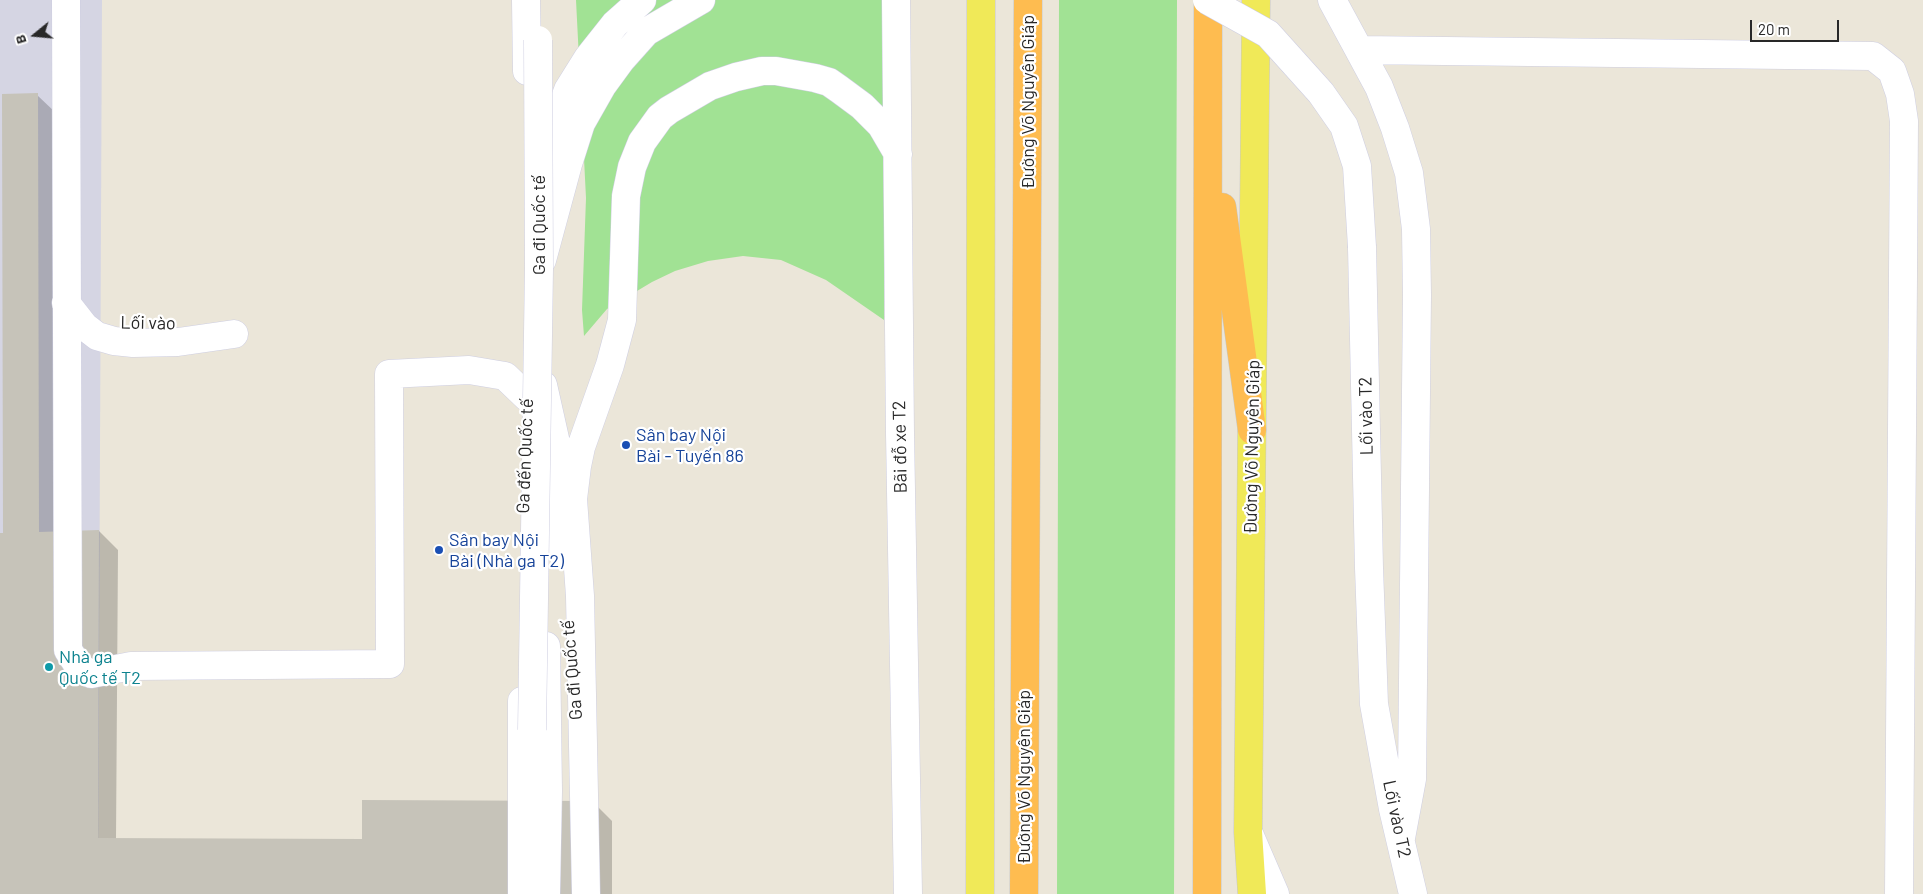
<!DOCTYPE html>
<meta charset="utf-8">
<style>
body{margin:0}
#map{position:relative;width:1923px;height:894px;overflow:hidden;background:#ebe6d9;font-family:Barlow,sans-serif}
canvas{display:block}
.north{position:absolute;left:10px;top:10px;width:50px;height:50px;-webkit-text-stroke:4px #fff;paint-order:stroke;rotate:253deg;font-size:14px;font-weight:700;line-height:20px;text-align:center;color:#282828}
.north::after{content:'';display:block;margin:auto;width:18px;height:22px;background:#282828;clip-path:polygon(50% 0,100% 100%,50% 72%,0 100%)}
.scale{position:absolute;left:1750px;top:20px;width:89px;height:22px;box-sizing:border-box;border:2px solid #282828;border-top:0;padding-left:6px;font-size:15px;line-height:18px;white-space:nowrap;color:#282828;-webkit-text-stroke:4px #fff;paint-order:stroke}
</style>
<div id="map">
<canvas width="1923" height="894"></canvas>
<div class="north">B</div>
<div class="scale">20 m</div>
</div>
<script>
const ctx = document.querySelector('canvas').getContext('2d');
ctx.lineJoin = 'round';
function fill(path, color) {
  ctx.fillStyle = color;
  ctx.fill(path, 'evenodd');
}
function toPath(rows) {
  const path = new Path2D();
  for (const r of rows) {
    path.moveTo(r[0], r[1]);
    for (let i = 2; i < r.length; i += 2) path.lineTo(r[i], r[i + 1]);
  }
  return path;
}
function strokePath(path, color, width, dash) {
  ctx.strokeStyle = color;
  ctx.lineWidth = width;
  ctx.lineCap = dash ? 'butt' : 'round';
  ctx.setLineDash(dash || []);
  ctx.stroke(path);
}
function drawText(font, color, halo, rows, align = 'center') {
  ctx.font = font + ' Barlow,sans-serif';
  ctx.lineWidth = 4.5;
  ctx.setLineDash([]);
  ctx.textBaseline = 'middle';
  ctx.strokeStyle = halo;
  ctx.fillStyle = color;
  for (const [text, x, y, turn = 0] of rows) {
    ctx.save();
    ctx.translate(x, y);
    ctx.rotate((+turn || 0) * Math.PI / 180);
    ctx.textAlign = isNaN(turn) ? turn : align;
    if (halo) ctx.strokeText(text, 0, 0);
    ctx.fillText(text, 0, 0);
    ctx.restore();
  }
}
fill(toPath([
 [0,0,102,0,98,894,0,894]
]), '#d5d5e3');
fill(toPath([
 [576,0,885,0,884,320,826,280,781,260,743,256,708,261,675,271,652,282,607,309,584,336,582,310,586,198],
 [1059,0,1177,0,1174,894,1057,894]
]), '#a1e294');
fill(toPath([
 [37,95,56,113,57,533,99,531,118,550,116,839,363,840,593,802,612,821,612,894,0,894,0,534,4,534]
]), '#0003');
fill(toPath([
 [38,93,39,532,99,530,98,838,362,839,362,800,593,801,593,894,0,894,0,533,3,533,2,94]
]), '#c6c3b9');
const minor = toPath([
 [66,0,68,650,79,667,91,674,131,666,390,664,389,374,469,370,505,376,527,397],
 [526,0,527,71],
 [896,0,900,433,908,894],
 [1332,0,1379,87,1395,128,1409,173,1416,229,1417,295,1412,779,1401,838],
 [1359,50,1873,56,1892,71,1900,94,1904,121,1899,894],
 [540,166,568,90,588,58,615,24,642,0],
 [1362,247,1369,568,1374,704,1393,809,1413,894],
 [542,260,568,164,581,123,602,86,621,60,646,32,701,0],
 [66,303,84,326,97,336,114,341,133,343,178,342,234,334],
 [543,385,560,461,571,493],
 [538,458,558,524,561,552],
 [546,646,548,791,546,894],
 [1250,836,1275,894],
 [522,894,522,701],
 [586,894,580,596,573,499,577,466,581,447,610,365,622,320,626,196,632,167,642,142,660,117,669,110,710,86,736,77,762,71,776,71,815,78,829,82,839,89,862,106,881,125,898,154]
]);
const major = toPath([
 [980,894,981,0],
 [1252,894,1248,832,1256,0]
]);
const highway = toPath([
 [1222,207,1252,430],
 [1024,894,1028,0],
 [1207,894,1208,0]
]);
strokePath(minor, '#cecee1', 29);
strokePath(major, '#c7c7c7', 29);
strokePath(highway, '#c7c7c7', 29);
strokePath(minor, '#fff', 28);
strokePath(major, '#f0e958', 28);
strokePath(highway, '#febc50', 28);
const minorBridge = toPath([
 [1207,0,1268,34,1321,93,1344,126,1357,166,1362,247],
 [532,730,539,268,538,40]
]);
strokePath(minorBridge, '#cecee1', 29, []);
strokePath(minorBridge, '#fff', 28);
for (const [x, y, r, color] of [
 [626,445,5,"#1a4fb4"],
 [439,550,5,"#1a4fb4"],
 [49,667,5,"#0f9aa8"]
]) {
  const dot = new Path2D();
  dot.arc(x, y, r, 0, 2 * Math.PI);
  ctx.fillStyle = color;
  ctx.fill(dot);
  strokePath(dot, '#fff', 2);
}
drawText('18px', '#282828', '#fff', [
 ["Đường Võ Nguyên Giáp",1028,102,-90],
 ["Ga đi Quốc tế",539,225,-90],
 ["Lối vào",148,323,1],
 ["Lối vào T2",1366,416,-91],
 ["Bãi đỗ xe T2",900,447,-91],
 ["Đường Võ Nguyên Giáp",1252,447,-89],
 ["Ga đến Quốc tế",525,456,-88],
 ["Ga đi Quốc tế",572,670,-95],
 ["Đường Võ Nguyên Giáp",1024,777,-90],
 ["Lối vào T2",1397,819,78]
]);
drawText('18px', '#164399', '#fff', [
 ["Sân bay Nội",636,435],
 ["Bài - Tuyến 86",636,456],
 ["Sân bay Nội",449,540],
 ["Bài (Nhà ga T2)",449,561]
], 'left');
drawText('18px', '#0d838f', '#fff', [
 ["Nhà ga",59,657],
 ["Quốc tế T2",59,678]
], 'left');
</script>
